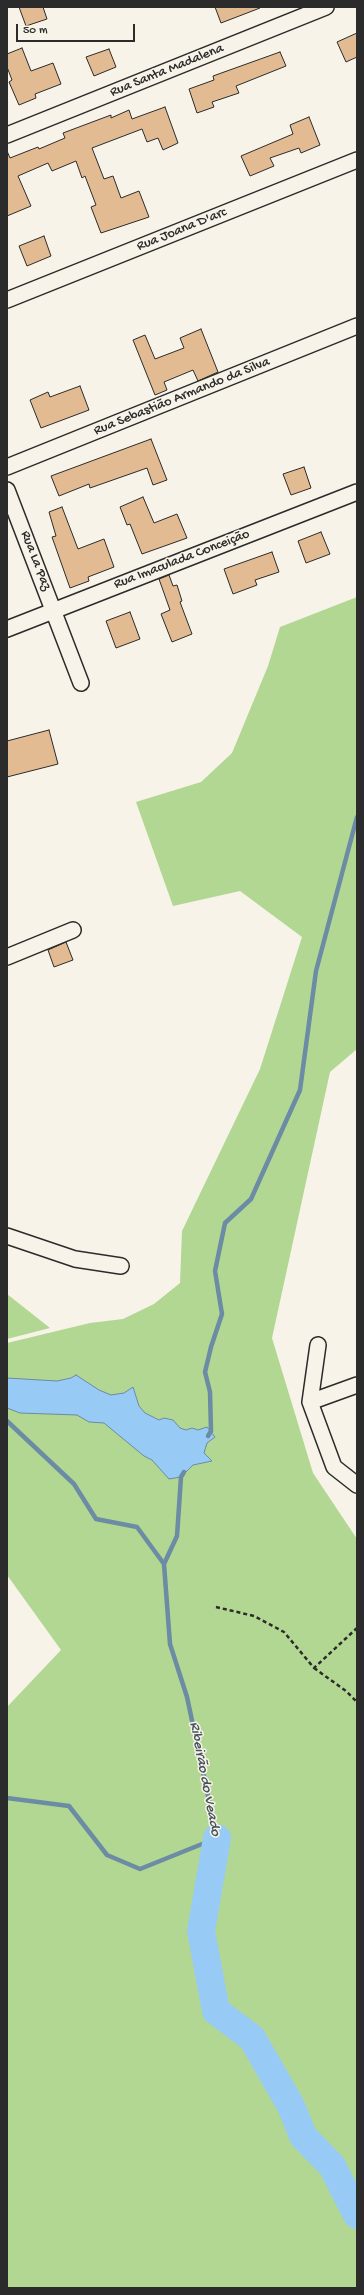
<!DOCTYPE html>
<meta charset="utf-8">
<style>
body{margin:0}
#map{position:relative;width:364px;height:2295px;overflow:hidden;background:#f7f3e8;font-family:"Gochi Hand",sans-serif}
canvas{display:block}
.frame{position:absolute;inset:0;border:8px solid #2b2b2b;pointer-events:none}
.scale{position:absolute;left:16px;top:24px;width:119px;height:18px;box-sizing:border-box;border:2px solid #2b2b2b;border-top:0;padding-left:5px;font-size:12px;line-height:14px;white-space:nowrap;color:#2b2b2b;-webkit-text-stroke:3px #f7f3e8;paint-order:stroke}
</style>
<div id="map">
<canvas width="364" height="2295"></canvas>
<div class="frame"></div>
<div class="scale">50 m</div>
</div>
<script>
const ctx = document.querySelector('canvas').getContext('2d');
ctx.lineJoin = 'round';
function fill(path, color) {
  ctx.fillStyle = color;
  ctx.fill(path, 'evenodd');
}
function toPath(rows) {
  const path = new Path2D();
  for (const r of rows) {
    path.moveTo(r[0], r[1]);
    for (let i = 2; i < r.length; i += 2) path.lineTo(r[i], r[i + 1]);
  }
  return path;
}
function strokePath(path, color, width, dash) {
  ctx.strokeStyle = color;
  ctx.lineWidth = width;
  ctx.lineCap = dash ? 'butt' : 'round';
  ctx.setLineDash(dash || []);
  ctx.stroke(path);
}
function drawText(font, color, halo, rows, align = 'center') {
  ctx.font = font + ' "Gochi Hand",sans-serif';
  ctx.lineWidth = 3;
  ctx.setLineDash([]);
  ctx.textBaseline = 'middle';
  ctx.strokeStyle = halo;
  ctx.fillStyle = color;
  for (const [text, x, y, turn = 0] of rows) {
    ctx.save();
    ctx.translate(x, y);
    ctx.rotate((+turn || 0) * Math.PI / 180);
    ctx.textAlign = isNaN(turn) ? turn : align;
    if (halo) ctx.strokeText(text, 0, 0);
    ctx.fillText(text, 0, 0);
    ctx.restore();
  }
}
fill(toPath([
 [357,597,357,1049,330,1072,272,1338,313,1473,357,1539,357,2288,7,2288,7,1707,61,1650,7,1575,7,1343,90,1323,123,1319,154,1304,180,1283,182,1231,260,1069,302,937,240,891,173,906,136,802,201,782,232,753,268,666,280,627],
 [7,1294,50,1328,7,1339]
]), '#b2d792');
const water = toPath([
 [76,1375,99,1390,111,1395,124,1393,133,1387,139,1406,145,1413,159,1420,164,1418,173,1420,180,1428,186,1430,192,1428,198,1430,207,1427,215,1437,207,1443,204,1453,212,1461,193,1465,181,1477,169,1479,152,1460,144,1456,104,1423,89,1422,77,1415,20,1413,7,1408,7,1378,57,1381,71,1378,76,1375]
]);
fill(water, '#97cbf5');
strokePath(water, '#6c8ba4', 1);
strokePath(toPath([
 [7,1421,74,1484,96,1519,137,1527,164,1564,170,1644,187,1697,217,1838,140,1869,107,1855,69,1806,7,1798],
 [208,1436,211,1431,210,1392,205,1372,211,1347,222,1314,215,1271,225,1223,251,1199,300,1090,316,971,357,817],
 [164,1564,177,1536,181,1477,184,1472]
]), '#6c8ba4', 4.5);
strokePath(toPath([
 [217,1838,201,1931,216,2011,252,2038,291,2106,303,2136,332,2166,357,2215]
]), '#97cbf5', 28);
const building = toPath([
 [19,7,43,7,47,19,26,26,19,7],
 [215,7,260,7,260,8,221,23,215,7],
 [357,33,357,57,346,62,337,42,357,33],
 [22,48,31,71,53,63,61,84,35,94,36,98,19,105,9,82,12,80,7,67,7,54,22,48],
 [109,49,116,67,94,76,86,57,109,49],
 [280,52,286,66,236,86,239,93,212,102,214,107,197,113,189,89,214,80,213,76,280,52],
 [165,107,178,143,163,150,158,138,147,142,142,129,92,148,104,179,113,176,121,198,139,191,149,217,101,233,91,207,96,205,85,176,82,178,76,161,52,171,48,163,18,176,31,206,7,216,7,151,10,158,38,147,39,149,65,138,63,133,111,115,111,118,129,110,132,119,165,107],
 [309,117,320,145,301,153,299,148,270,158,274,166,250,176,241,156,293,134,290,125,309,117],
 [44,236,51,256,27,266,19,246,44,236],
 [201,329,218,372,198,381,193,370,164,382,167,390,155,395,133,340,145,335,155,359,184,348,180,338,201,329],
 [80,386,89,410,41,428,30,400,48,392,50,397,80,386],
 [151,439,167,480,153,485,147,468,90,488,89,484,59,496,51,476,151,439],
 [304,467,311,488,291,495,283,474,304,467],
 [143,497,154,523,177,514,187,538,142,554,130,524,127,525,120,507,143,497],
 [62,507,78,549,104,539,114,567,88,577,89,581,70,588,52,537,56,536,49,512,62,507],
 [321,532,330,554,306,563,298,541,321,532],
 [272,552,279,572,255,580,257,585,233,594,224,569,272,552],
 [169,575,173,586,177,585,182,601,180,602,192,634,172,642,161,614,170,610,159,579,169,575],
 [130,612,140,639,116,648,106,621,130,612],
 [49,730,58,764,7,777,7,741,49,730],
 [66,942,73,960,54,967,48,950,66,942]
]);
fill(building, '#e3bb93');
strokePath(building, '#2b2b2b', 1);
const street = toPath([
 [7,135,326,7],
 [7,300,357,160],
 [7,467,357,326],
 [7,490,81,683],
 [7,629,357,492],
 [7,957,73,930],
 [7,1236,75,1259,121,1266],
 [318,1345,310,1402,334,1467,357,1485],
 [310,1402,357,1385]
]);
strokePath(street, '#2b2b2b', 18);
strokePath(toPath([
 [216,1607,254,1616,284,1632,314,1668,357,1628],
 [314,1668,346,1691,357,1702]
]), '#2b2b2b', 2.5, [4, 3]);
strokePath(street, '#f7f3e8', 15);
drawText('14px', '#2b2b2b', '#f7f3e8', [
 ["Rua Santa Madalena",167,71,-22],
 ["Rua Joana D'arc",182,230,-22],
 ["Rua Sebastião Armando da Silva",182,397,-22],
 ["Rua Imaculada Conceição",182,560,-21],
 ["Rua La Paz",35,561,69]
]);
drawText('italic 15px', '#46535e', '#f7f3e8', [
 ["Ribeirão do Veado",204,1779,79]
]);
</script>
